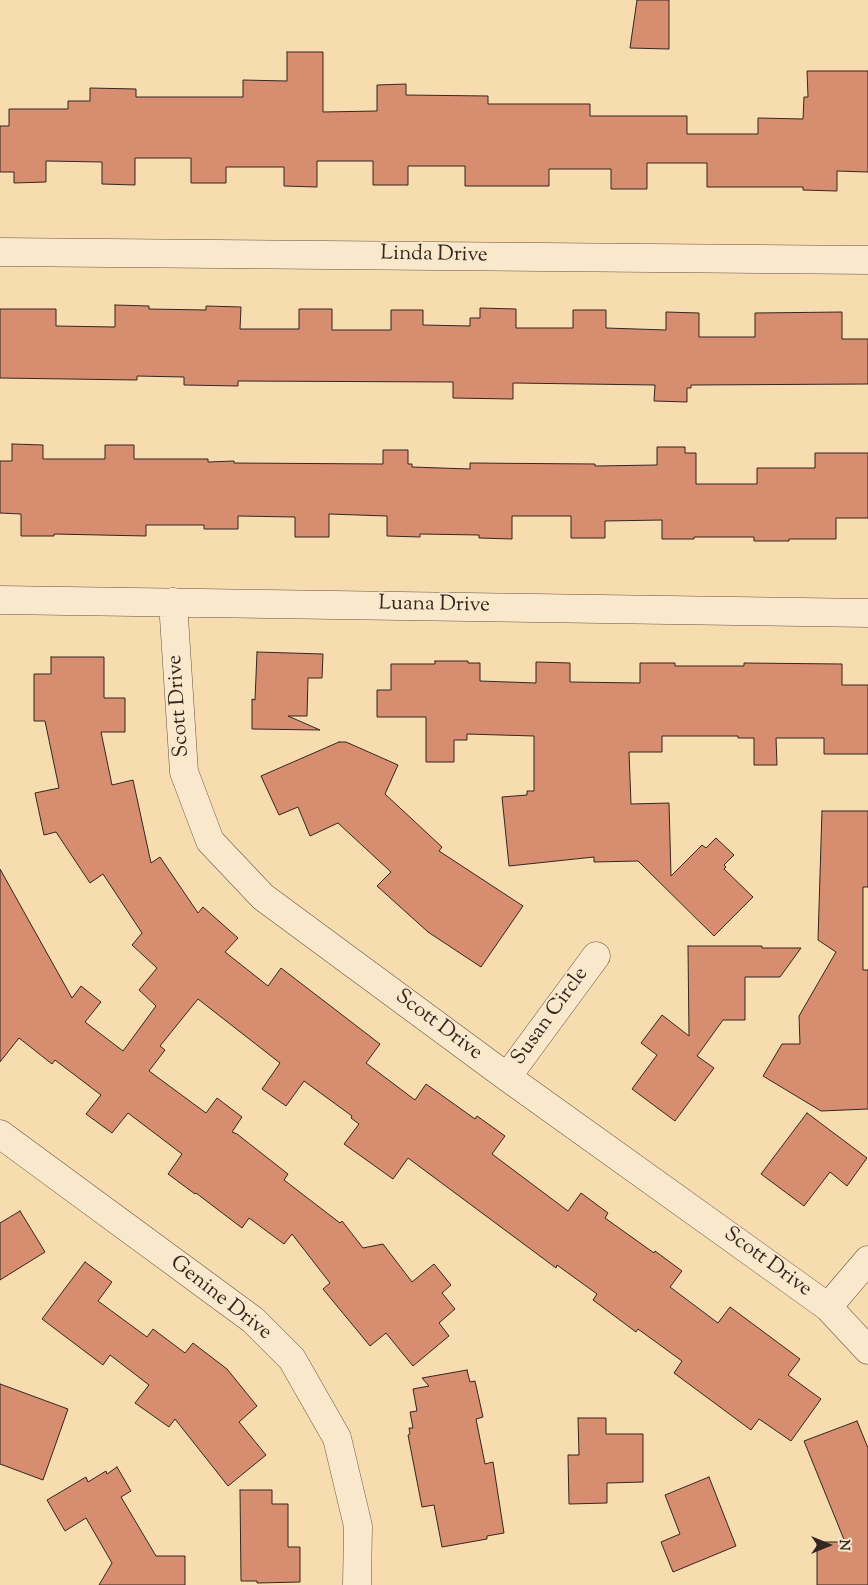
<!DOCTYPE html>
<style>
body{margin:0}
#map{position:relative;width:868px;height:1585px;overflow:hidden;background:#f7dcb0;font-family:"Sorts Mill Goudy",serif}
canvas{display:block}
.north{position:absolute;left:803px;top:1520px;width:50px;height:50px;-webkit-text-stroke:4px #fae8cc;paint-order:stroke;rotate:90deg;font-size:14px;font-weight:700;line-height:20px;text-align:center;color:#34271f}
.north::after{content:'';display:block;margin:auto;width:18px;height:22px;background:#34271f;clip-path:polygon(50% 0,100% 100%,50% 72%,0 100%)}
</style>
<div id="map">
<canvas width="868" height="1585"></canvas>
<div class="north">N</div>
</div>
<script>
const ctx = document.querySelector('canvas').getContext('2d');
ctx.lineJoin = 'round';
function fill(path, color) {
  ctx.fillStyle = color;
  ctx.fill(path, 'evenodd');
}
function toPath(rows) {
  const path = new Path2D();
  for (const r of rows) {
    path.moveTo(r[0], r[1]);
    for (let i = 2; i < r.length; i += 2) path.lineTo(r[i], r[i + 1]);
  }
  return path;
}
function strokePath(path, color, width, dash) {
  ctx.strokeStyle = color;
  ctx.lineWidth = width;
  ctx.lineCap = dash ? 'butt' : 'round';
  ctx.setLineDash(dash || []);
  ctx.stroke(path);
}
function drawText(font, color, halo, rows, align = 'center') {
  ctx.font = font + ' "Sorts Mill Goudy",serif';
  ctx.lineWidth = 4;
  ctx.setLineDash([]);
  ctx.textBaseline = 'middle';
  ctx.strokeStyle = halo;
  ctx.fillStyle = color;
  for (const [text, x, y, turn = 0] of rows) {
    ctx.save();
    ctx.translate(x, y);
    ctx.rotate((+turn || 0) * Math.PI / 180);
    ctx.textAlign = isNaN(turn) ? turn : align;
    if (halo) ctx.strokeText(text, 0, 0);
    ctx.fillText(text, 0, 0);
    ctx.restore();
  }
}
const building = toPath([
 [637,0,669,0,669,49,630,48,637,0],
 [287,52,323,52,323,112,377,111,377,85,406,84,406,95,488,96,488,104,590,104,590,116,687,116,687,134,758,134,758,118,803,119,804,97,808,97,807,71,868,71,868,172,837,171,837,191,803,190,803,187,707,187,707,163,647,163,647,189,611,189,611,169,549,169,549,186,465,186,465,166,408,166,408,185,373,185,373,161,317,161,317,187,284,186,284,167,226,167,226,183,191,183,191,158,135,158,135,185,102,184,102,162,46,161,46,182,14,183,14,172,0,172,0,126,9,126,9,109,68,109,68,101,90,101,90,88,136,89,136,97,243,97,243,80,287,81,287,52],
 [115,305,149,306,149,309,206,310,206,306,241,307,240,329,299,329,299,309,332,309,332,330,391,330,391,310,423,310,423,325,470,326,470,318,480,318,480,308,516,309,516,328,573,328,573,310,606,310,606,328,666,330,666,312,699,313,699,337,755,337,755,313,842,312,842,339,868,339,868,384,691,385,691,388,687,388,687,402,654,401,655,385,513,383,513,399,453,398,453,382,238,381,238,386,184,385,184,377,137,376,137,380,0,378,0,309,56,309,56,326,115,327,115,305],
 [12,444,43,445,43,459,105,459,105,445,134,445,134,459,208,459,208,462,234,461,234,463,383,464,383,450,408,450,408,464,412,464,412,467,470,469,470,463,595,464,595,466,657,465,657,447,685,447,685,453,696,453,696,484,757,484,757,468,815,468,815,453,868,453,868,518,836,518,836,539,789,539,789,541,754,541,754,537,694,537,694,539,662,539,662,520,605,521,605,538,571,538,571,516,512,516,512,539,479,538,479,535,420,534,420,537,387,536,387,516,329,514,329,537,295,537,295,517,238,516,238,529,204,529,204,525,146,525,146,536,54,534,54,536,21,536,21,514,0,513,0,461,12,461,12,444],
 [257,652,323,654,322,678,308,678,307,716,288,716,320,730,252,729,252,699,255,700,257,652],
 [51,657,104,657,104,698,125,698,125,732,101,732,112,785,133,780,151,863,160,857,198,913,203,907,238,938,225,952,268,986,281,968,380,1044,366,1063,415,1100,426,1084,475,1119,477,1116,505,1136,492,1154,568,1211,581,1193,608,1213,605,1218,654,1253,655,1251,682,1271,670,1287,718,1323,730,1307,800,1359,788,1375,821,1399,791,1441,759,1419,751,1430,674,1373,682,1361,638,1329,636,1332,593,1300,597,1294,557,1265,556,1268,408,1158,393,1179,344,1144,359,1124,351,1118,352,1116,304,1081,286,1106,262,1089,280,1063,198,999,160,1046,165,1050,149,1071,206,1113,217,1098,242,1117,232,1132,237,1134,288,1174,284,1180,340,1223,342,1221,363,1248,383,1244,412,1282,434,1264,451,1285,442,1293,455,1309,439,1323,449,1336,413,1366,386,1333,370,1346,323,1289,330,1283,292,1234,284,1244,249,1218,242,1228,196,1193,195,1194,168,1174,182,1154,128,1113,112,1133,86,1114,101,1095,55,1060,52,1064,19,1038,0,1062,0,869,72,998,81,986,101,1002,85,1022,123,1051,156,1006,139,990,157,968,132,945,142,933,103,874,90,883,56,832,44,835,35,793,59,788,45,721,34,721,34,674,51,674,51,657],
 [435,661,468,661,468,663,480,663,480,681,536,683,536,662,570,663,570,682,640,683,640,663,675,663,675,666,744,666,744,663,842,664,842,685,868,685,868,754,824,754,824,738,776,738,777,765,754,765,754,738,738,738,738,736,662,736,662,752,629,752,631,804,669,803,671,876,702,845,706,848,716,838,734,855,724,865,726,867,724,869,753,897,714,936,638,861,594,862,594,857,509,866,502,797,527,795,527,791,534,791,534,736,467,734,467,740,454,740,454,762,426,762,426,717,377,717,377,690,391,690,391,664,435,664,435,661],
 [339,742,346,742,398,765,385,794,442,847,439,851,523,906,481,967,428,932,377,886,391,872,338,823,310,836,298,807,279,815,261,776,339,742],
 [822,811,868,811,868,887,863,887,863,970,868,970,868,1109,821,1111,763,1076,782,1044,800,1044,799,1016,836,952,818,940,822,811],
 [688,946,762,946,762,948,801,948,780,977,745,977,745,1020,723,1020,697,1056,714,1068,675,1121,632,1089,657,1055,641,1043,662,1015,689,1036,688,946],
 [807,1113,867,1158,847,1186,830,1172,804,1206,761,1174,807,1113],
 [20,1211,45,1252,0,1280,0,1223,20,1211],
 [85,1262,112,1282,98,1301,147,1337,153,1329,185,1353,193,1343,227,1369,257,1406,239,1422,266,1455,228,1486,175,1419,169,1427,135,1403,149,1385,110,1355,103,1365,42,1319,85,1262],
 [467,1370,470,1382,475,1381,483,1417,476,1419,485,1464,493,1462,504,1533,487,1536,487,1539,442,1547,434,1505,422,1507,408,1435,410,1434,409,1428,413,1428,410,1412,417,1411,413,1389,429,1386,422,1378,467,1370],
 [0,1384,68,1409,43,1480,0,1464,0,1384],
 [578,1418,606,1418,606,1434,643,1434,643,1482,607,1483,607,1503,569,1504,568,1455,579,1455,578,1418],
 [857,1421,868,1448,868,1585,817,1585,817,1542,845,1542,804,1441,857,1421],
 [117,1467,131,1491,121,1497,156,1556,185,1556,185,1585,99,1585,112,1563,86,1518,65,1531,47,1500,86,1477,88,1482,106,1471,107,1474,117,1467],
 [709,1477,736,1546,673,1572,661,1542,680,1534,665,1495,709,1477],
 [240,1490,272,1490,272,1504,288,1504,288,1547,300,1547,300,1582,257,1583,257,1581,241,1581,240,1490]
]);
fill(building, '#d68d70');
strokePath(building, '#34271f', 1);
const minor = toPath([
 [0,252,868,260],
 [0,600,868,613],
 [173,602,184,772,210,841,263,897,507,1077,828,1307,868,1350],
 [507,1077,596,956],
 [0,1134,253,1320,292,1359,337,1438,358,1526,357,1585],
 [828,1307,868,1260]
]);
strokePath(minor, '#655443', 29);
strokePath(minor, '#fae8cc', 28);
drawText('21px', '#34271f', '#fae8cc', [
 ["Linda Drive",434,256,1],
 ["Luana Drive",434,606,1],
 ["Scott Drive",180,706,-94],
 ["Susan Circle",551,1017,-54],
 ["Scott Drive",438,1026,37],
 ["Scott Drive",767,1263,36],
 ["Genine Drive",220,1299,38]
]);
</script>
